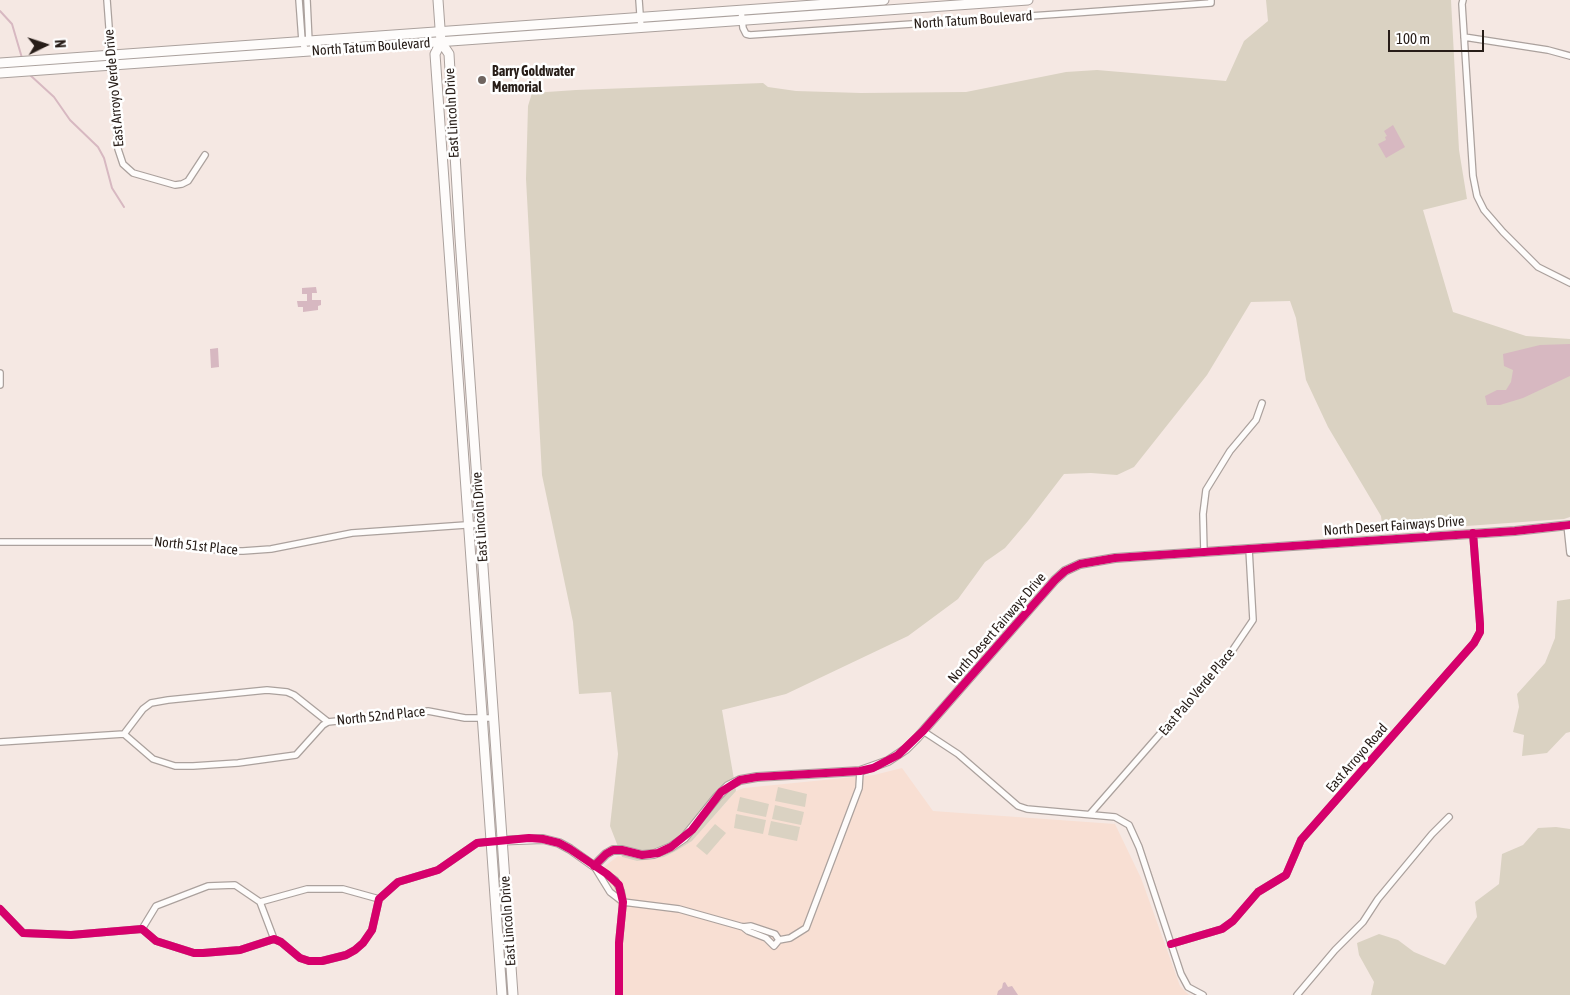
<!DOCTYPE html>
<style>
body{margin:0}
#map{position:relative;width:1570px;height:995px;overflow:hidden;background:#f5e8e3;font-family:"Asap Condensed",sans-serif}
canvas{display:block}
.north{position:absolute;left:20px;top:20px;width:50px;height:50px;-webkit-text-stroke:4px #fff;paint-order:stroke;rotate:86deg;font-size:14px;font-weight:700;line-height:20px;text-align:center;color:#271d18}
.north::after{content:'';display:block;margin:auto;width:18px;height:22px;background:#271d18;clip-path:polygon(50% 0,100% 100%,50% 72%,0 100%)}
.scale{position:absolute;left:1388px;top:30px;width:96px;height:22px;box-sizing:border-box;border:2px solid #271d18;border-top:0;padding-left:6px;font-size:15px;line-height:18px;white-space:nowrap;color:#271d18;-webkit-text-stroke:4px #fff;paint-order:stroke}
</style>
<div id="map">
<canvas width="1570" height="995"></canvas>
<div class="north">N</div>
<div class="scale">100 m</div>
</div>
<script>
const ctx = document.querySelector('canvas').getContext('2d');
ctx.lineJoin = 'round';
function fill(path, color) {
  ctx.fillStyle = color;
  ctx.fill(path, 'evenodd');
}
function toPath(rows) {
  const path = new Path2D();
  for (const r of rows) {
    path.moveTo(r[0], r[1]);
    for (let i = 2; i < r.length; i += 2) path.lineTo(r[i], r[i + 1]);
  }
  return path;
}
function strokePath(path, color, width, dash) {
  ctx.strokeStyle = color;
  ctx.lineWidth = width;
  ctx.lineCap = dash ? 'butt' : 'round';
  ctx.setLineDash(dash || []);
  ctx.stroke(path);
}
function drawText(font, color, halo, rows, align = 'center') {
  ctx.font = font + ' "Asap Condensed",sans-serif';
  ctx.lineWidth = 5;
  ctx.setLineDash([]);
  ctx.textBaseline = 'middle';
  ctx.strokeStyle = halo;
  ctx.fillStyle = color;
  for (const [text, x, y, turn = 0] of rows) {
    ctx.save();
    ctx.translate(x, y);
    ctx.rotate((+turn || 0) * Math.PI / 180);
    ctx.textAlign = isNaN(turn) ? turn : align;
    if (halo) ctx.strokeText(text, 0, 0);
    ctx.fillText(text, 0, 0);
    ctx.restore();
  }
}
fill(toPath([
 [902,768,933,811,1115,824,1141,878,1180,986,1189,995,623,995,621,974,624,913,605,888,604,867,618,856,637,861,664,857,676,851,692,841,736,791,744,788,874,775]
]), '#f8dfd3');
fill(toPath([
 [1266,0,1451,0,1459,150,1467,199,1423,210,1453,312,1526,336,1570,339,1570,517,1564,519,1383,532,1381,516,1328,427,1306,380,1296,318,1290,301,1251,302,1207,375,1134,467,1117,475,1091,473,1064,474,1028,521,1005,548,985,562,958,599,908,636,786,694,722,710,736,791,692,841,676,851,664,857,652,859,637,861,622,857,610,826,618,754,611,692,579,694,573,622,542,475,526,179,528,106,532,93,576,90,763,83,768,87,796,91,861,93,966,92,1066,72,1097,70,1226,81,1244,41,1268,21],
 [1570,599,1570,732,1566,733,1547,753,1522,756,1524,735,1513,732,1519,707,1517,694,1545,663,1555,638,1557,601],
 [778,787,807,794,805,807,775,801],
 [740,797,769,804,766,817,737,811],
 [775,805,804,812,801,825,772,819],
 [736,814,766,820,763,834,734,828],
 [771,821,800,827,797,841,768,835],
 [715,824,726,833,707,855,696,846],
 [1556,827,1570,829,1570,995,1371,995,1374,982,1359,955,1357,943,1379,934,1398,940,1414,952,1445,965,1477,917,1475,902,1499,884,1502,854,1523,845,1538,828]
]), '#dad2c2');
fill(toPath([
 [1393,125,1405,147,1386,158,1378,144,1386,140,1385,137,1387,136,1384,131],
 [316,287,317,293,312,293,312,300,321,300,321,305,318,306,318,310,303,312,303,307,298,307,297,301,307,301,307,294,302,294,302,288],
 [1570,344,1570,376,1523,398,1500,405,1487,405,1485,396,1497,390,1506,390,1511,382,1513,370,1504,366,1503,354,1540,345],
 [218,348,219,367,211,368,210,349],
 [1005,982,1008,987,1012,986,1018,995,997,995,998,991,1002,988,1003,983]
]), '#d7b8c1');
strokePath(toPath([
 [0,11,12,24,22,58],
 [30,75,54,97,70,120,98,147,104,158,112,188,124,207]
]), '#d7b8c1', 2);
const minor = toPath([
 [107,0,118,149,123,164,133,173,175,185,182,184,188,181,205,155],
 [299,0,302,41,306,52],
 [307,0,309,42],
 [639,0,641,28],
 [1463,0,1462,4,1473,176,1477,196,1484,210,1503,232,1538,267,1570,283],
 [741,10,743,28,746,34,750,35,1074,13,1211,3,1211,0],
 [1464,37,1548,50,1570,56],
 [0,373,0,385],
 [1567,525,1570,553],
 [0,542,154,542,227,551,243,551,271,549,352,533,480,524],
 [1204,552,1203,514,1206,490,1230,451,1256,420,1262,403],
 [328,722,428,711,465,718,494,718],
 [923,731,958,754,1018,806,1027,809,1115,817,1129,825,1139,847,1181,974,1188,987,1203,995],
 [124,734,143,709,151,703,168,700,267,690,287,692,294,695,328,722],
 [124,734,153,759,175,766,193,766,238,763,296,755,323,725,328,722],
 [0,742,124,734],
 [1090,814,1230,654,1253,620,1249,549],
 [594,866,610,892,623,902,679,909,743,927,751,926,775,934,779,940],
 [596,867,615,880,621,891,623,902,619,943,619,995],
 [260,902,274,939],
 [0,909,23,933,71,935,142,929,156,941,194,953,203,953,240,950,274,939,281,942,300,958,309,961,322,961,346,955,355,950,363,943,372,930,379,899,398,882,438,870,477,843,492,841],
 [743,927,748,931,766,938,774,946,779,940,790,938,806,928,859,788,860,771],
 [142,929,156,906,208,886,235,885,260,902,307,889,343,889,379,899],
 [1171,944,1222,929,1233,921,1258,892,1286,875,1301,840,1474,643,1480,632,1480,624,1473,533],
 [1297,995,1335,950,1363,922,1378,899,1432,834,1449,817]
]);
const tertiary = toPath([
 [492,841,543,839,559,843,570,849,594,866,606,854,613,850,622,850,642,855,654,854,671,847,684,838,717,797,728,786,740,780,757,777,860,771,888,761,906,749,917,738,1055,580,1065,571,1080,564,1115,558,1515,531,1570,525]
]);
const secondary = toPath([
 [438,0,441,42,435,54,502,995],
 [441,42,449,54,460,238,513,995]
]);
const primary = toPath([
 [0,63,884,0],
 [0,73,1028,0]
]);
strokePath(minor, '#aba19d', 8);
strokePath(tertiary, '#aba19d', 10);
strokePath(secondary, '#aba19d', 11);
strokePath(primary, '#aba19d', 11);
strokePath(minor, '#fefcfb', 5.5);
strokePath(tertiary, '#fefcfb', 8);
strokePath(secondary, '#fefcfb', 9);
strokePath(primary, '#fefcfb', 9);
strokePath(toPath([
 [594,866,606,854,613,850,622,850,642,855,658,853,671,847,692,830,721,792,740,780,757,777,860,771,873,768,898,755,923,731,1055,580,1065,571,1080,564,1115,558,1515,531,1570,525],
 [0,909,23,933,71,935,142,929,156,941,194,953,203,953,240,950,274,939,281,942,300,958,309,961,322,961,346,955,355,950,363,943,372,930,379,899,398,882,438,870,477,843,529,838,543,839,559,843,570,849,607,874,619,885,623,902,619,943,619,995],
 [1171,944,1222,929,1233,921,1258,892,1286,875,1301,840,1474,643,1480,632,1480,624,1473,533]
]), '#d6006c', 8);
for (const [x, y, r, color] of [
 [482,80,5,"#6f645f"]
]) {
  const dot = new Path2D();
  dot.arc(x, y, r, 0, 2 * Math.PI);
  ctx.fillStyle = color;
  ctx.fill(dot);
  strokePath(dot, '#fff', 2);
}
drawText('14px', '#271d18', '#fff', [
 ["North Tatum Boulevard",973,20,-4],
 ["North Tatum Boulevard",371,47,-4],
 ["East Arroyo Verde Drive",114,88,-95],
 ["East Lincoln Drive",452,113,-93],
 ["East Lincoln Drive",480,517,-94],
 ["North Desert Fairways Drive",1394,526,-4],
 ["North 51st Place",196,546,6],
 ["North Desert Fairways Drive",997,628,-49],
 ["East Palo Verde Place",1197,692,-50],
 ["North 52nd Place",381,716,-6],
 ["East Arroyo Road",1357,758,-49],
 ["East Lincoln Drive",508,921,-94]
]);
drawText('bold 14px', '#271d18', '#fff', [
 ["Barry Goldwater",492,72],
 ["Memorial",492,88]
], 'left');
</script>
